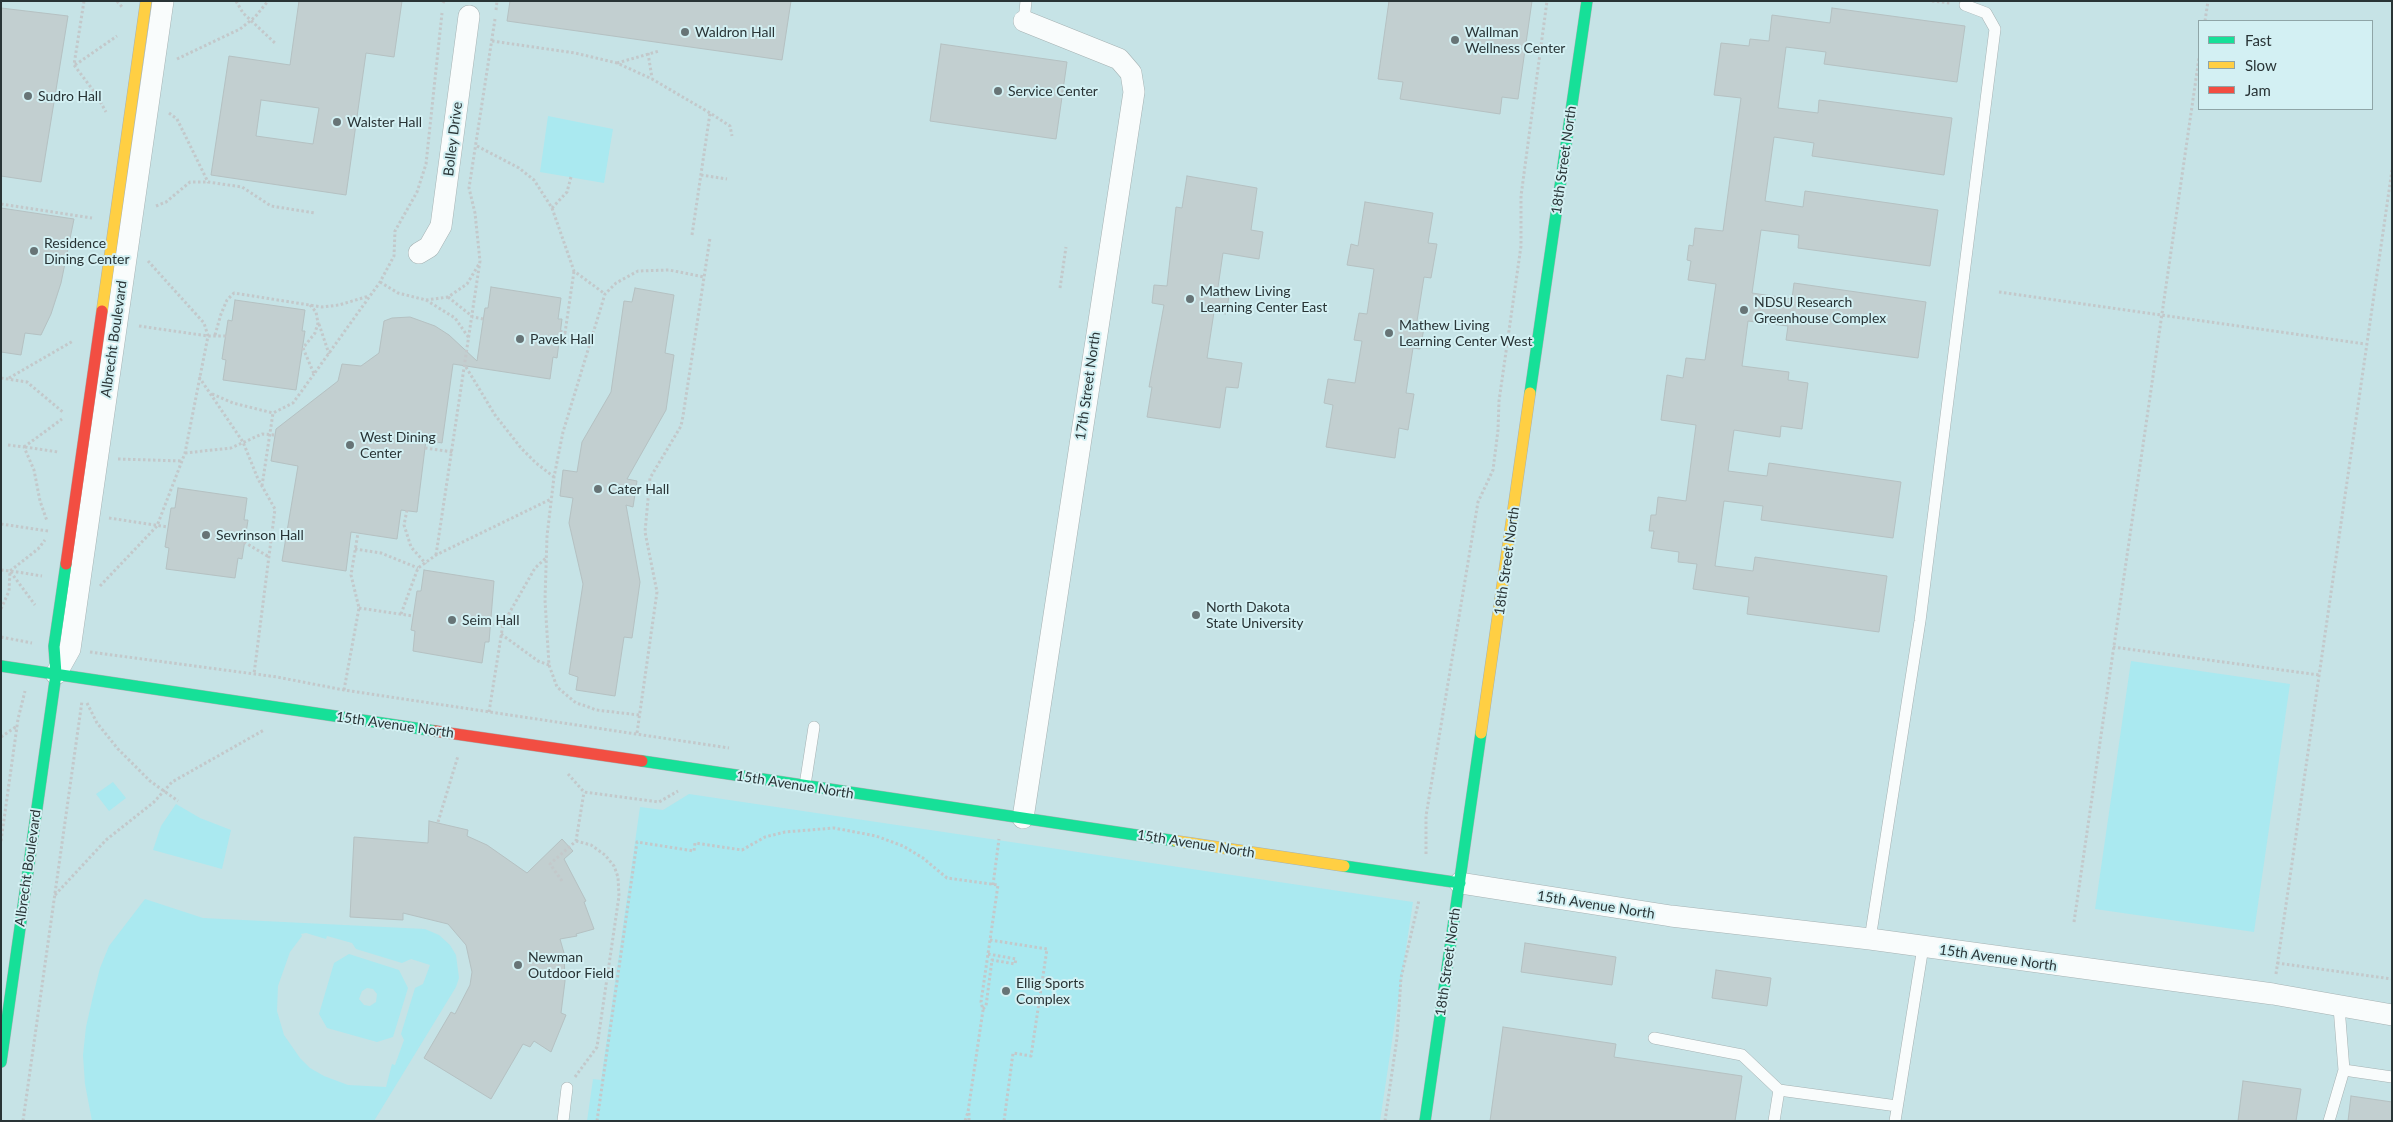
<!DOCTYPE html>
<style>
body{margin:0}
#map{position:relative;width:2393px;height:1122px;overflow:hidden;background:#daeaec;font-family:Lato,sans-serif}
canvas{display:block}
.frame{position:absolute;inset:0;border:2px solid #293436;pointer-events:none}
.legend{position:absolute;left:2198px;top:20px;width:175px;height:90px;box-sizing:border-box;background:#d3f0f3;border:1px solid #8fa5a7;margin:0;padding:6px 9px;list-style:none;font-size:15px;color:#293436}
.legend li{display:flex;align-items:center;gap:10px;height:25px}
.legend b{width:25px;border:1px solid #8fa5a7}
</style>
<div id="map">
<canvas width="2393" height="1122"></canvas>
<div class="frame"></div>
<ul class="legend">
<li><b style="height:6px;background:#16e098"></b>Fast</li>
<li><b style="height:6px;background:#ffcf43"></b>Slow</li>
<li><b style="height:6px;background:#f24e42"></b>Jam</li>
</ul>
</div>
<script>
const ctx = document.querySelector('canvas').getContext('2d');
ctx.lineJoin = 'round';
function fill(path, color) {
  ctx.fillStyle = color;
  ctx.fill(path, 'evenodd');
}
function toPath(rows) {
  const path = new Path2D();
  for (const r of rows) {
    path.moveTo(r[0], r[1]);
    for (let i = 2; i < r.length; i += 2) path.lineTo(r[i], r[i + 1]);
  }
  return path;
}
function strokePath(path, color, width, dash) {
  ctx.strokeStyle = color;
  ctx.lineWidth = width;
  ctx.lineCap = dash ? 'butt' : 'round';
  ctx.setLineDash(dash || []);
  ctx.stroke(path);
}
function drawText(font, color, halo, rows, align = 'center') {
  ctx.font = font + ' Lato,sans-serif';
  ctx.lineWidth = 4;
  ctx.setLineDash([]);
  ctx.textBaseline = 'middle';
  ctx.strokeStyle = halo;
  ctx.fillStyle = color;
  for (const [text, x, y, turn = 0] of rows) {
    ctx.save();
    ctx.translate(x, y);
    ctx.rotate((+turn || 0) * Math.PI / 180);
    ctx.textAlign = isNaN(turn) ? turn : align;
    if (halo) ctx.strokeText(text, 0, 0);
    ctx.fillText(text, 0, 0);
    ctx.restore();
  }
}
fill(toPath([
 [1,1,2392,1,2392,1121,1,1121],
 [2199,21,2372,21,2372,109,2199,109]
]), '#c6e3e6');
fill(toPath([
 [548,116,613,129,604,183,540,172],
 [2131,661,2290,684,2254,932,2095,909],
 [113,782,126,798,109,811,96,794],
 [689,794,1413,902,1380,1121,587,1121,593,1079,601,1080,640,807,663,810],
 [176,804,200,818,231,830,222,869,153,850,161,826],
 [145,899,203,918,425,929,439,935,450,945,456,955,459,978,456,987,374,1121,92,1121,85,1084,83,1055,86,1027,93,996,100,968,109,946],
 [306,933,326,939,327,936,352,943,356,949,402,963,411,959,430,965,423,984,415,988,401,1034,404,1040,395,1065,392,1064,386,1087,348,1085,324,1076,310,1068,300,1058,284,1035,277,1011,278,986,290,952,302,936,301,934],
 [349,954,399,970,408,988,393,1037,377,1042,327,1028,319,1014,334,963],
 [367,988,373,989,377,994,376,1002,370,1006,364,1005,359,999,362,991]
]), '#aae9f0');
const building = toPath([
 [299,1,402,1,394,57,366,53,346,195,211,175,229,56,290,65,299,1],
 [261,100,319,108,313,144,256,136,261,100],
 [510,1,791,1,782,60,507,21,510,1],
 [1389,1,1532,1,1518,99,1502,97,1500,114,1400,99,1403,82,1378,79,1389,1],
 [1,8,68,16,41,182,1,176,1,8],
 [1832,8,1965,26,1957,82,1824,64,1826,52,1786,47,1778,108,1818,113,1819,100,1952,118,1944,175,1812,156,1814,143,1774,137,1765,201,1803,207,1805,191,1938,210,1930,266,1798,248,1799,235,1761,230,1752,293,1792,299,1794,283,1926,302,1918,358,1786,340,1788,326,1748,321,1742,366,1789,372,1788,380,1808,383,1802,429,1781,426,1780,437,1734,430,1728,471,1767,476,1769,463,1901,482,1893,538,1761,520,1763,506,1724,501,1715,566,1753,571,1755,557,1887,576,1879,632,1747,614,1749,597,1693,589,1697,564,1678,562,1679,552,1651,548,1654,531,1649,531,1651,515,1656,515,1658,497,1686,501,1696,425,1661,420,1667,375,1683,378,1686,358,1705,360,1716,284,1688,280,1691,261,1687,260,1689,245,1693,246,1695,228,1723,231,1741,98,1714,95,1721,43,1749,46,1750,39,1769,41,1772,15,1830,23,1832,8],
 [941,44,1067,62,1056,139,930,121,941,44],
 [1187,176,1257,188,1251,230,1263,232,1259,259,1223,253,1217,294,1229,296,1226,314,1214,312,1207,358,1242,363,1238,388,1226,387,1220,428,1147,417,1152,387,1149,387,1164,305,1152,303,1154,285,1167,286,1176,207,1182,208,1187,176],
 [1365,202,1433,213,1428,243,1437,244,1431,278,1424,277,1417,321,1425,323,1420,349,1413,348,1406,393,1414,394,1408,430,1399,428,1395,458,1326,447,1333,405,1324,403,1328,379,1355,383,1362,341,1354,340,1359,313,1367,314,1374,269,1347,265,1351,244,1358,246,1365,202],
 [1,208,74,219,61,283,51,314,41,335,25,333,21,355,1,352,1,208],
 [491,287,561,298,558,319,562,319,557,358,553,357,550,379,453,364,442,443,426,440,417,512,401,510,397,539,351,532,346,571,282,561,298,466,271,461,276,429,338,381,342,364,361,366,379,353,384,321,392,318,410,317,435,326,449,335,477,361,485,308,488,308,491,287],
 [635,288,674,295,665,353,674,355,666,410,627,479,637,481,633,507,626,505,640,582,632,638,624,637,615,696,576,690,578,677,569,674,583,584,569,523,573,498,560,496,563,470,577,472,582,442,611,392,624,301,632,302,635,288],
 [235,300,305,310,302,331,305,331,296,390,223,380,226,360,222,359,228,320,232,321,235,300],
 [178,488,247,498,244,520,248,520,242,559,238,558,235,578,166,569,169,548,165,547,171,508,175,508,178,488],
 [424,570,494,581,489,642,485,642,482,663,413,651,415,631,411,630,417,591,421,591,424,570],
 [429,821,468,830,467,836,487,845,527,873,562,839,573,851,564,859,586,901,584,902,594,929,576,934,577,936,560,939,564,953,565,981,561,1013,566,1015,551,1052,534,1041,530,1047,523,1044,491,1099,424,1058,451,1012,455,1014,470,985,472,972,466,945,448,924,403,913,403,920,350,917,354,837,428,843,429,821],
 [1525,943,1616,957,1612,985,1521,972,1525,943],
 [1716,970,1771,978,1767,1006,1712,998,1716,970],
 [1503,1027,1616,1044,1614,1057,1742,1076,1735,1121,1490,1121,1503,1027],
 [2243,1081,2301,1089,2296,1121,2238,1121,2243,1081],
 [2351,1096,2392,1102,2392,1121,2348,1121,2351,1096]
]);
fill(building, '#c2cfd0');
strokePath(building, '#b5c1c2', 1);
const lane = toPath([
 [1024,21,1026,1],
 [805,785,814,727],
 [1870,939,1920,621,1995,29,1986,13,1965,5],
 [1654,1038,1742,1055,1779,1090,1897,1106],
 [2344,1070,2392,1077],
 [563,1121,567,1088],
 [1774,1121,1779,1090],
 [1895,1121,1923,947],
 [2329,1121,2344,1070,2339,1007]
]);
const street = toPath([
 [419,253,429,247,441,226,469,16],
 [56,674,70,649,163,1],
 [1023,818,1134,92,1131,73,1119,59,1024,21],
 [1460,883,1671,916,1870,939,2273,994,2392,1015]
]);
const fast = toPath([
 [1530,393,1587,1],
 [1,666,435,731],
 [642,761,1176,841],
 [1344,866,1460,883],
 [1,1062,56,674,54,646,66,564],
 [1425,1121,1481,733]
]);
const slow = toPath([
 [102,311,146,1],
 [1481,733,1530,393],
 [1176,841,1344,866]
]);
const jam = toPath([
 [66,564,102,311],
 [435,731,642,761]
]);
strokePath(lane, '#a6b2b3', 12);
strokePath(street, '#a6b2b3', 22);
strokePath(fast, '#a6b2b3', 12);
strokePath(slow, '#a6b2b3', 12);
strokePath(jam, '#a6b2b3', 12);
strokePath(toPath([
 [84,1,74,65,96,94,106,112],
 [117,1,122,7],
 [236,1,243,13,276,44],
 [1932,1,1950,3],
 [443,3,444,1],
 [496,10,497,1],
 [2205,21,2208,1],
 [492,41,575,53,617,63,652,79,710,113,730,126,732,136],
 [648,53,652,78],
 [177,59,240,29,255,17,268,1],
 [617,63,659,51],
 [75,65,117,36],
 [169,113,177,119,208,182,242,187,271,206,315,213],
 [477,146,519,168,534,180,552,208,574,271,605,294],
 [701,175,727,179],
 [1,204,92,218],
 [156,206,166,202,190,182,207,182],
 [552,208,567,192,571,177],
 [692,235,710,113],
 [380,282,398,293,426,300,448,297,467,284,479,264],
 [1060,288,1066,247],
 [1999,292,2365,344],
 [448,297,473,317,483,319],
 [426,300,455,318,469,338],
 [310,305,316,312,318,323,315,333,303,348,314,374,380,282,394,256,395,231,417,192,426,164,442,13],
 [319,324,329,354],
 [139,326,208,336,226,336],
 [560,331,565,333,574,271],
 [215,335,221,314,227,300,234,293,322,307,339,305,369,296],
 [466,367,495,415,521,448,536,463,554,477],
 [199,377,243,442,258,479,275,509,254,674],
 [1,378,27,382,64,413],
 [9,378,73,341],
 [212,394,233,403,273,413],
 [8,445,24,447,34,470,40,501,47,521],
 [24,447,62,419],
 [25,447,58,452],
 [425,448,453,452],
 [185,453,231,448,262,434,275,435],
 [118,459,182,461],
 [262,486,273,413,293,403,314,374],
 [407,510,404,525,411,547,426,564],
 [109,518,168,527],
 [1,524,48,531],
 [244,542,269,557],
 [355,549,381,553,418,568],
 [436,555,480,261,475,213,469,188,495,19],
 [1,570,10,571,35,605],
 [11,571,42,576],
 [100,586,157,526,185,453,208,336,204,323,148,261],
 [359,608,413,616],
 [1,609,9,591,10,571,38,549,45,540],
 [401,614,418,568,436,555,551,499],
 [491,625,503,624],
 [501,634,538,661,549,665],
 [1,637,32,643],
 [2113,647,2319,675],
 [90,652,277,677,344,690,729,748],
 [344,690,359,608,351,575,358,533],
 [87,703,97,723,118,749,150,781,178,801],
 [489,712,503,624,535,568,547,557],
 [639,715,596,710,586,706,576,703,557,687,549,665,545,600,547,536,554,477,563,432,605,294,616,283,638,271,669,270,704,277],
 [637,733,657,592,645,532,650,478,681,426,683,416,710,238],
 [1,737,17,726],
 [568,774,584,792,659,802,678,791],
 [438,822,458,756],
 [1,841,18,719,25,691],
 [1426,854,1426,816,1478,502,1493,470,1498,430,1499,401,1521,246,1521,196,1547,1],
 [562,881,550,864,576,841,584,792],
 [993,885,999,839],
 [55,895,106,840,154,802,172,782,264,730],
 [2074,922,2199,58],
 [990,940,1047,949,1031,1056,1013,1053,1004,1121],
 [2277,963,2392,979],
 [2276,974,2392,170],
 [983,1009,986,1006,992,960,1015,964,1016,959,988,954],
 [575,1077,597,1047,619,896,618,877,614,866,605,855,591,845,576,841],
 [969,1113,969,1121],
 [23,1121,82,701],
 [597,1121,637,842,694,851,695,843,742,850,765,837,785,832,834,828,876,836,903,846,923,858,947,878,998,885,981,1002,983,1010,968,1112,965,1121],
 [1385,1121,1397,1038,1401,978,1419,900]
]), '#c3c8ca', 3, [2.5, 2.5]);
strokePath(lane, '#f9fcfc', 11);
strokePath(street, '#f9fcfc', 21);
strokePath(fast, '#16e098', 11);
strokePath(slow, '#ffcf43', 11);
strokePath(jam, '#f24e42', 11);
for (const [x, y, r, color] of [
 [685,32,5,"#677476"],
 [1455,40,5,"#677476"],
 [998,91,5,"#677476"],
 [28,96,5,"#677476"],
 [337,122,5,"#677476"],
 [34,251,5,"#677476"],
 [1190,299,5,"#677476"],
 [1744,310,5,"#677476"],
 [1389,333,5,"#677476"],
 [520,339,5,"#677476"],
 [350,445,5,"#677476"],
 [598,489,5,"#677476"],
 [206,535,5,"#677476"],
 [1196,615,5,"#677476"],
 [452,620,5,"#677476"],
 [518,965,5,"#677476"],
 [1006,991,5,"#677476"]
]) {
  const dot = new Path2D();
  dot.arc(x, y, r, 0, 2 * Math.PI);
  ctx.fillStyle = color;
  ctx.fill(dot);
  strokePath(dot, '#d3f0f3', 2);
}
drawText('14px', '#293436', '#d3f0f3', [
 ["Waldron Hall",695,32],
 ["Wallman",1465,32],
 ["Wellness Center",1465,48],
 ["Service Center",1008,91],
 ["Sudro Hall",38,96],
 ["Walster Hall",347,122],
 ["Residence",44,243],
 ["Dining Center",44,259],
 ["Mathew Living",1200,291],
 ["Learning Center East",1200,307],
 ["NDSU Research",1754,302],
 ["Greenhouse Complex",1754,318],
 ["Mathew Living",1399,325],
 ["Learning Center West",1399,341],
 ["Pavek Hall",530,339],
 ["West Dining",360,437],
 ["Center",360,453],
 ["Cater Hall",608,489],
 ["Sevrinson Hall",216,535],
 ["North Dakota",1206,607],
 ["State University",1206,623],
 ["Seim Hall",462,620],
 ["Newman",528,957],
 ["Outdoor Field",528,973],
 ["Ellig Sports",1016,983],
 ["Complex",1016,999]
], 'left');
drawText('14px', '#293436', '#d3f0f3', [
 ["Bolley Drive",453,139,-83],
 ["18th Street North",1564,160,-82],
 ["Albrecht Boulevard",114,339,-82],
 ["17th Street North",1088,386,-82],
 ["18th Street North",1507,561,-82],
 ["15th Avenue North",395,725,8],
 ["15th Avenue North",795,785,9],
 ["15th Avenue North",1196,844,9],
 ["Albrecht Boulevard",28,868,-82],
 ["15th Avenue North",1596,905,9],
 ["15th Avenue North",1998,958,8],
 ["18th Street North",1448,962,-82]
]);
</script>
